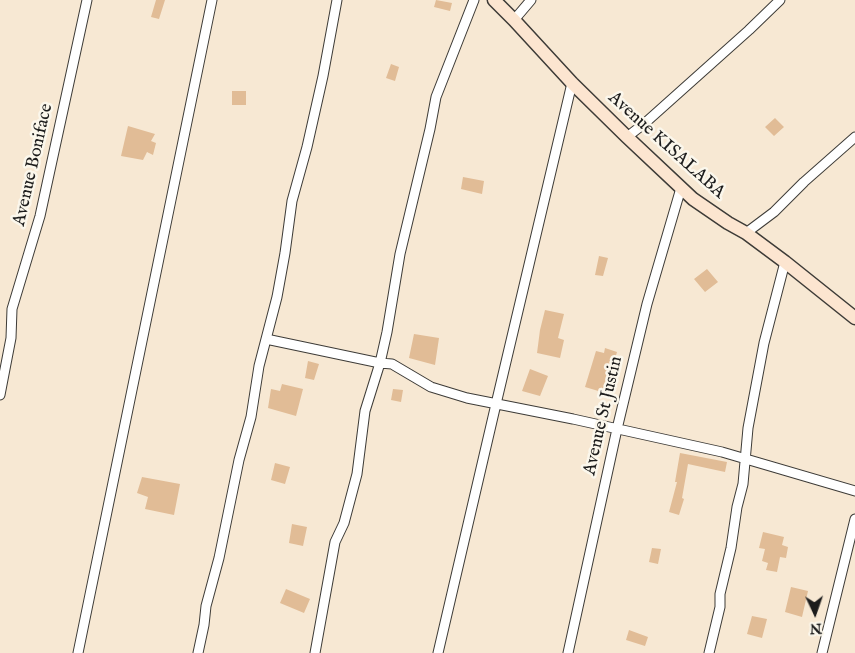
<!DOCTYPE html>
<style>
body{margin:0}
#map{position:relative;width:855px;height:653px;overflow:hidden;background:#f7e8d3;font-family:"IM FELL English",serif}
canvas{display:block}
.north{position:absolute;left:790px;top:588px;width:50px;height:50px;-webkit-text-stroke:4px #fbf7ec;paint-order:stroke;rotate:177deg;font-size:14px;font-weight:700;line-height:20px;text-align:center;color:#1c1c1c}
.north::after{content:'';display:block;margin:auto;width:18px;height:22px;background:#1c1c1c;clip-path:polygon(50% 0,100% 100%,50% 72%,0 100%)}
</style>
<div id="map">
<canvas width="855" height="653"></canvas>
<div class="north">N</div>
</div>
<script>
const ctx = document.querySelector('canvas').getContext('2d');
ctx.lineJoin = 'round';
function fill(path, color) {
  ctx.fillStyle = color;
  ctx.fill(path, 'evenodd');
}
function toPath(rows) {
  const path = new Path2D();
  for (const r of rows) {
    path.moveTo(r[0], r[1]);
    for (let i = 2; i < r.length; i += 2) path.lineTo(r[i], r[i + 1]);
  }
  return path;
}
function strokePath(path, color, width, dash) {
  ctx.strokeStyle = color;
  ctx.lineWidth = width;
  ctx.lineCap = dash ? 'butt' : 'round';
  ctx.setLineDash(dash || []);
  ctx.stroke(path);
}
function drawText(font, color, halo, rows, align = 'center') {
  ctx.font = font + ' "IM FELL English",serif';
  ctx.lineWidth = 5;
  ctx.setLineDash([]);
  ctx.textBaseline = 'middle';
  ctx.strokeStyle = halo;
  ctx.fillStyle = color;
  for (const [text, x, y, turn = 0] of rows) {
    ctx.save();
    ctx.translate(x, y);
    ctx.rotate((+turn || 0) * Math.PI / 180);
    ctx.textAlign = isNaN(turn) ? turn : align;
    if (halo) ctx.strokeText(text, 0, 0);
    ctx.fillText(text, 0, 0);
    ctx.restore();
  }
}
fill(toPath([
 [156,0,165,0,159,19,151,17],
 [436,0,452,3,450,11,434,7],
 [391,64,399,67,395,81,386,78],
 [232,91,246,91,246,105,232,105],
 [775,118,784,127,774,136,765,127],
 [128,126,155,134,151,141,156,143,153,155,147,152,143,160,121,156],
 [463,177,484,181,482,194,461,189],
 [599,256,608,258,603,276,595,275],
 [707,269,718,282,705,292,694,279],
 [545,310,564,314,558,338,564,340,560,358,537,353,540,330],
 [414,334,439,338,435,365,409,358],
 [605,348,617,352,605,393,585,387,596,351,604,353],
 [308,361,319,364,314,380,305,378],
 [530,369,548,376,540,396,522,391],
 [282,384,303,389,296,416,268,408,271,389,280,391],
 [393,389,403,390,401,402,391,400],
 [680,453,727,462,725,472,688,464,682,498,684,499,679,515,669,512,677,482,675,482],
 [275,463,290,467,285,484,271,480],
 [142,477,180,484,174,515,145,509,148,497,137,493],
 [292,524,307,527,303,546,289,543],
 [763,532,784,537,782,545,788,547,786,558,780,557,777,572,766,570,768,563,762,561,765,549,759,548],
 [652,548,661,549,658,564,649,562],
 [791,587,808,591,802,617,785,612],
 [286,589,310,599,304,613,280,603],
 [752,616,767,619,762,638,747,634],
 [629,630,648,637,645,646,626,640]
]), '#e1bc96');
const street = toPath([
 [514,20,531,0],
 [627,137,645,123,749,30,780,0],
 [746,233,774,212,804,182,855,137],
 [266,339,380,363,392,364,431,387,467,398,573,419,722,452,855,491],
 [0,395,11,338,12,309,40,216,87,0],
 [78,653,212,0],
 [198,653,204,625,206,606,219,558,239,460,251,417,259,366,277,297,285,253,292,201,307,147,323,76,337,0],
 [315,653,335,542,344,523,357,474,365,411,380,363,387,332,400,254,430,129,436,97,474,0],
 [438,653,496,404,572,83],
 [568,653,617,429,647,304,681,188],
 [709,653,720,607,720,594,731,548,737,507,743,484,748,428,764,343,785,262],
 [822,653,855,519]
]);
const secondary = toPath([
 [494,0,514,20,572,83,627,137,693,199,728,223,746,233,785,262,855,318]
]);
strokePath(street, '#3d3b37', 11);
strokePath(secondary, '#3d3b37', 15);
strokePath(street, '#fff', 9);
strokePath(secondary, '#fce5d0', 12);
drawText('18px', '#1c1c1c', '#fbf7ec', [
 ["Avenue KISALABA",666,146,42],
 ["Avenue Boniface",34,165,-77],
 ["Avenue St Justin",604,416,-77]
]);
</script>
